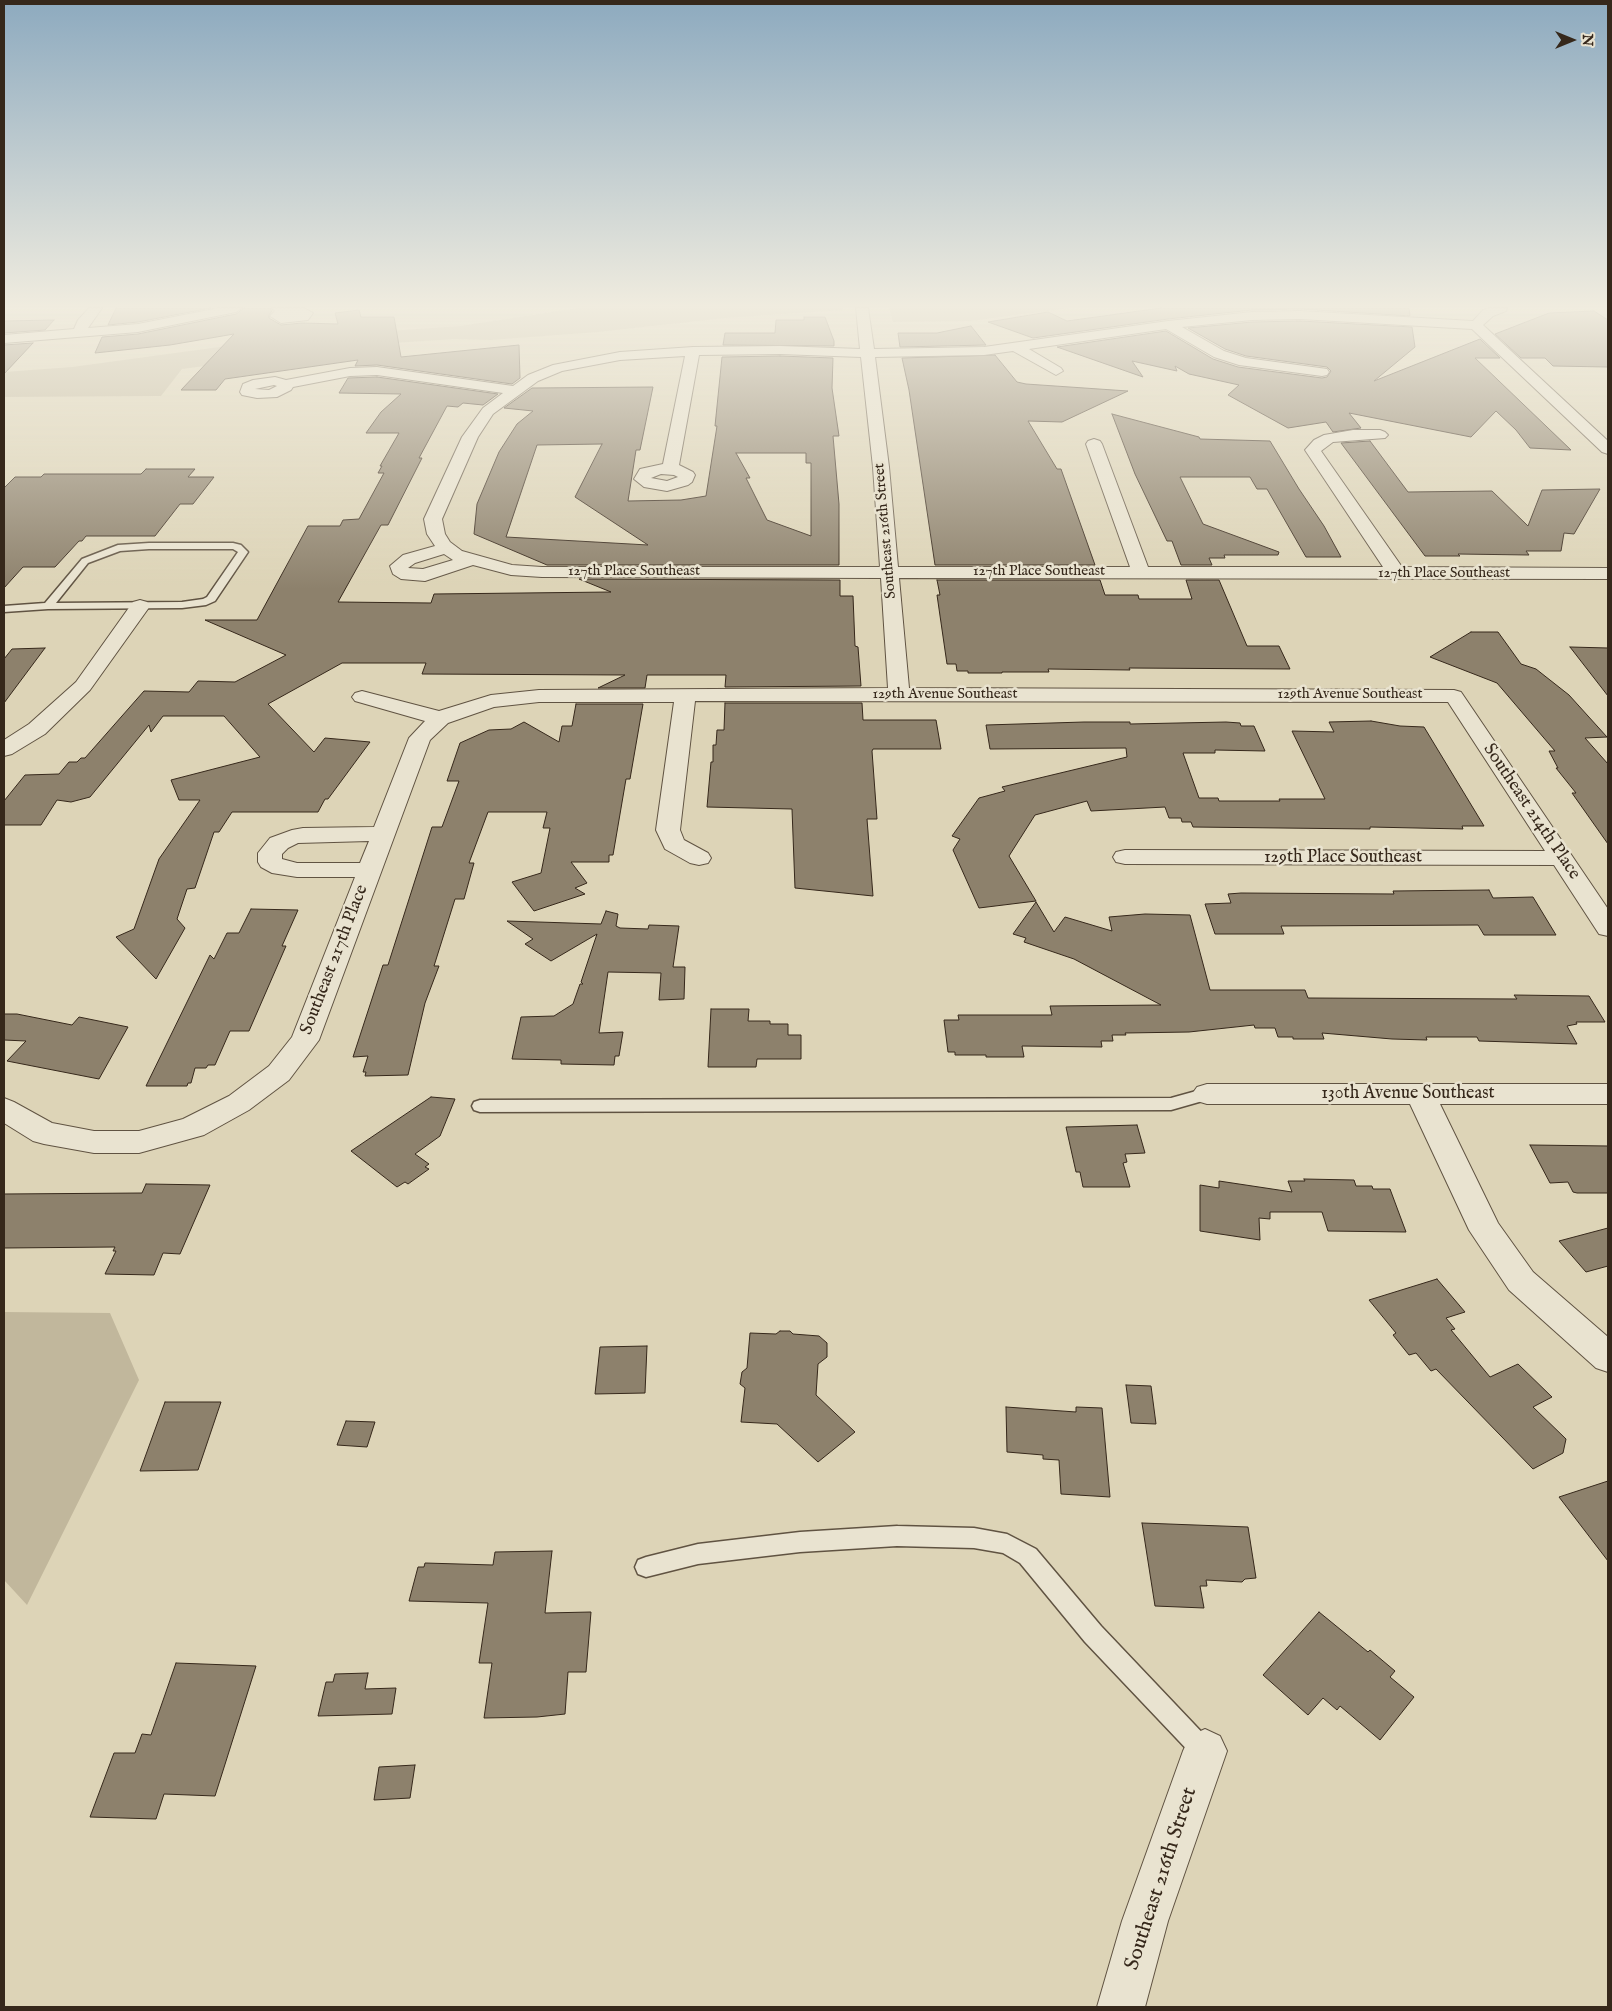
<!DOCTYPE html>
<style>
body{margin:0}
#map{position:relative;width:1612px;height:2011px;overflow:hidden;background:#ddd4b7;font-family:"IM FELL English",serif}
canvas{display:block}
.frame{position:absolute;inset:0;border:5px solid #36281b;pointer-events:none}
.north{position:absolute;left:1547px;top:15px;width:50px;height:50px;-webkit-text-stroke:4px #e9e3d0;paint-order:stroke;rotate:90deg;font-size:14px;font-weight:700;line-height:20px;text-align:center;color:#36281b}
.north::after{content:'';display:block;margin:auto;width:18px;height:22px;background:#36281b;clip-path:polygon(50% 0,100% 100%,50% 72%,0 100%)}
</style>
<div id="map">
<canvas width="1612" height="2011"></canvas>
<div class="frame"></div>
<div class="north">N</div>
</div>
<script>
const ctx = document.querySelector('canvas').getContext('2d');
ctx.lineJoin = 'round';
function fill(path, color) {
  ctx.fillStyle = color;
  ctx.fill(path, 'evenodd');
}
function toPath(rows) {
  const path = new Path2D();
  for (const r of rows) {
    path.moveTo(r[0], r[1]);
    for (let i = 2; i < r.length; i += 2) path.lineTo(r[i], r[i + 1]);
  }
  return path;
}
function strokePath(path, color, width, dash) {
  ctx.strokeStyle = color;
  ctx.lineWidth = width;
  ctx.lineCap = dash ? 'butt' : 'round';
  ctx.setLineDash(dash || []);
  ctx.stroke(path);
}
function drawText(font, color, halo, rows, align = 'center') {
  ctx.font = font + ' "IM FELL English",serif';
  ctx.lineWidth = 5;
  ctx.setLineDash([]);
  ctx.textBaseline = 'middle';
  ctx.strokeStyle = halo;
  ctx.fillStyle = color;
  for (const [text, x, y, turn = 0] of rows) {
    ctx.save();
    ctx.translate(x, y);
    ctx.rotate((+turn || 0) * Math.PI / 180);
    ctx.textAlign = isNaN(turn) ? turn : align;
    if (halo) ctx.strokeText(text, 0, 0);
    ctx.fillText(text, 0, 0);
    ctx.restore();
  }
}
fill(toPath([
 [578,308,842,308,843,310,726,318,598,332,491,340,454,339,363,345,182,369,161,396,4,397,4,372,72,367,234,345,359,333,460,326],
 [889,308,1070,308,971,321,893,322],
 [4,1312,110,1313,139,1380,27,1605,4,1580]
]), '#c1b79c');
const building = toPath([
 [116,308,211,308,138,322,108,325,116,308],
 [244,308,270,308,272,311,269,315,269,318,281,325,302,323,338,324,335,313,359,310,361,317,394,317,401,357,519,345,520,378,512,384,377,365,355,366,358,360,225,379,216,390,181,390,234,334,170,345,95,353,102,337,138,334,236,314,244,308],
 [1161,308,1409,308,1410,316,1300,309,1252,310,1168,319,1033,338,988,322,1048,312,1067,321,1161,308],
 [1594,311,1608,320,1608,367,1553,366,1545,358,1521,358,1495,334,1549,313,1594,311],
 [804,317,825,317,834,341,834,346,723,345,725,333,775,333,776,320,804,320,804,317],
 [54,320,45,330,4,333,4,321,54,320],
 [1300,321,1412,327,1415,347,1374,381,1480,339,1500,358,1475,358,1571,450,1530,448,1516,430,1496,411,1471,437,1349,413,1361,428,1333,432,1326,422,1288,428,1228,395,1239,385,1189,374,1175,366,1177,371,1132,361,1143,377,1057,347,1166,331,1213,359,1238,367,1322,378,1327,377,1331,371,1327,367,1246,356,1225,349,1188,328,1252,322,1300,321],
 [971,326,986,345,900,347,898,333,937,333,971,326],
 [33,343,4,374,4,345,33,343],
 [995,355,1017,382,1026,384,1128,391,1062,422,1028,421,1057,469,1061,469,1095,565,935,565,909,390,902,358,995,355],
 [780,356,833,358,832,388,839,436,833,436,839,504,839,565,547,565,474,534,477,504,499,452,517,424,533,411,504,408,532,388,653,387,640,450,636,450,628,501,681,500,706,496,717,426,715,426,722,357,780,356],
 [602,444,575,497,648,545,506,537,537,445,602,444],
 [736,453,806,453,806,463,811,463,811,536,767,520,746,478,750,478,736,453],
 [377,377,498,394,483,405,463,403,458,407,447,406,419,458,422,458,388,525,381,525,338,602,431,603,434,594,611,592,579,579,840,580,840,596,853,596,855,646,858,647,861,686,725,687,726,675,647,675,645,688,598,688,625,675,422,674,426,663,342,663,268,704,314,752,325,738,370,742,328,799,325,799,318,812,232,812,219,832,214,832,195,888,187,889,177,919,185,928,156,979,116,937,134,929,159,859,200,800,179,800,171,780,260,757,224,716,163,716,151,732,149,725,90,797,71,802,57,800,41,825,4,825,4,801,25,775,59,774,69,762,77,762,81,758,85,758,144,691,189,692,198,681,235,682,286,655,205,620,257,620,308,526,340,526,343,520,359,519,384,473,378,473,382,466,380,466,399,433,366,433,381,412,401,394,339,393,348,378,377,377],
 [1112,414,1199,437,1200,439,1270,441,1299,489,1324,526,1341,557,1306,557,1267,489,1257,489,1250,477,1180,477,1203,524,1279,552,1278,555,1224,555,1225,558,1209,558,1212,565,1181,565,1172,541,1167,541,1135,474,1112,414],
 [1370,441,1408,492,1492,491,1528,526,1542,490,1600,489,1574,534,1564,533,1561,551,1526,551,1529,555,1458,554,1460,556,1425,556,1341,443,1370,441],
 [146,469,195,469,188,477,214,477,193,504,180,504,155,536,86,536,82,541,79,541,55,567,23,567,4,588,4,488,15,477,41,477,44,474,141,474,146,469],
 [937,580,1100,580,1105,595,1138,595,1139,599,1192,599,1186,580,1219,580,1247,646,1279,646,1290,669,1129,668,1130,670,1048,669,1049,672,1002,672,1002,673,968,673,968,671,957,671,956,664,947,664,937,595,940,595,937,580],
 [1471,632,1498,632,1521,664,1536,669,1569,695,1607,737,1585,738,1608,764,1608,844,1572,793,1576,793,1556,768,1558,768,1549,751,1555,751,1497,683,1430,657,1471,632],
 [1570,647,1608,648,1608,696,1570,647],
 [45,648,4,703,4,659,12,649,45,648],
 [725,703,862,703,863,720,936,720,941,749,873,749,872,751,877,819,867,819,873,896,795,888,792,809,707,807,711,762,713,762,713,745,716,745,717,730,724,730,725,703],
 [576,704,643,704,630,779,626,779,613,855,609,855,609,862,571,862,587,883,575,888,585,894,534,911,512,882,541,873,550,828,543,828,547,812,488,812,469,863,474,863,464,899,455,899,434,966,439,966,425,1003,408,1075,365,1076,366,1072,363,1072,368,1056,353,1057,383,965,388,965,432,827,442,827,459,781,447,781,460,743,489,730,511,729,524,722,559,742,562,726,572,726,576,704],
 [1371,721,1400,726,1424,727,1484,826,1462,826,1463,829,1370,827,1370,829,1193,827,1191,822,1182,822,1181,818,1169,818,1165,807,1091,811,1087,801,1035,815,1009,856,1036,901,979,908,953,850,960,839,952,836,979,798,1005,791,1002,787,1127,757,1126,748,990,749,986,725,1084,722,1130,722,1130,724,1226,722,1240,723,1241,726,1254,726,1265,751,1215,750,1215,753,1183,753,1199,798,1218,798,1219,801,1280,801,1279,799,1325,799,1292,731,1334,732,1329,722,1371,721],
 [1489,890,1493,898,1533,897,1556,935,1484,935,1478,925,1281,926,1284,934,1215,934,1205,904,1231,903,1228,894,1241,893,1394,894,1393,891,1489,890],
 [1036,902,1054,932,1065,917,1112,931,1109,917,1145,914,1190,915,1210,990,1305,990,1308,998,1517,999,1514,995,1589,996,1605,1022,1576,1022,1577,1024,1567,1026,1577,1044,1479,1041,1477,1037,1426,1037,1427,1040,1392,1039,1322,1033,1324,1039,1293,1039,1293,1037,1278,1037,1275,1028,1255,1028,1254,1025,1189,1032,1125,1033,1126,1035,1112,1035,1113,1041,1101,1041,1102,1047,1022,1046,1024,1057,986,1057,986,1055,955,1055,955,1052,948,1052,944,1020,959,1020,958,1015,1052,1015,1050,1006,1161,1005,1074,959,1024,942,1026,938,1013,934,1036,902],
 [251,909,298,910,282,946,286,946,249,1031,230,1031,215,1065,208,1065,206,1068,195,1068,191,1083,188,1083,187,1086,146,1086,210,955,214,959,227,933,239,933,251,909],
 [606,911,618,914,616,926,620,928,648,929,649,925,679,926,673,967,685,967,684,999,659,1000,661,973,608,972,599,1033,623,1032,619,1056,615,1056,614,1065,561,1064,561,1060,512,1059,521,1017,554,1016,573,1004,580,984,583,984,581,982,597,934,551,961,525,944,533,939,507,921,601,924,606,911],
 [711,1009,749,1009,748,1021,770,1021,770,1024,788,1024,788,1035,801,1035,801,1059,757,1059,756,1067,708,1067,711,1009],
 [4,1014,17,1014,72,1025,79,1017,128,1027,99,1079,7,1061,26,1041,4,1040,4,1014],
 [431,1097,455,1099,440,1136,415,1154,429,1164,425,1167,429,1169,408,1184,405,1182,397,1187,351,1151,431,1097],
 [1137,1125,1145,1153,1125,1154,1127,1162,1123,1163,1130,1187,1083,1187,1080,1172,1076,1172,1066,1127,1137,1125],
 [1530,1145,1608,1146,1608,1193,1577,1193,1573,1192,1568,1182,1550,1183,1530,1145],
 [1304,1179,1354,1180,1356,1186,1372,1186,1373,1189,1390,1189,1406,1232,1328,1231,1322,1212,1270,1212,1270,1219,1259,1218,1260,1240,1200,1231,1200,1185,1219,1188,1219,1181,1292,1192,1288,1181,1305,1181,1304,1179],
 [146,1184,210,1185,180,1254,163,1253,154,1275,105,1274,116,1251,113,1251,115,1247,4,1248,4,1194,142,1193,146,1184],
 [1608,1228,1608,1266,1586,1272,1559,1241,1608,1228],
 [1437,1279,1465,1312,1446,1318,1455,1329,1451,1330,1490,1377,1518,1364,1552,1397,1533,1407,1566,1439,1563,1453,1533,1469,1436,1369,1431,1371,1416,1353,1409,1355,1393,1335,1396,1333,1369,1300,1437,1279],
 [780,1331,790,1331,793,1334,819,1336,827,1343,827,1357,818,1364,816,1395,855,1432,818,1462,777,1424,741,1422,745,1388,740,1384,742,1372,747,1368,750,1333,776,1334,780,1331],
 [647,1346,645,1393,595,1394,600,1347,647,1346],
 [1126,1385,1151,1386,1156,1424,1131,1423,1126,1385],
 [165,1402,221,1402,198,1470,140,1471,165,1402],
 [1006,1407,1076,1412,1076,1407,1102,1408,1110,1497,1061,1494,1059,1460,1043,1459,1043,1455,1007,1452,1006,1407],
 [346,1421,375,1422,367,1447,337,1445,346,1421],
 [1608,1481,1608,1561,1559,1497,1608,1481],
 [1142,1523,1248,1527,1256,1578,1245,1579,1242,1582,1206,1580,1207,1586,1200,1586,1204,1608,1155,1606,1142,1523],
 [552,1551,545,1613,591,1612,586,1672,568,1672,565,1714,537,1717,484,1718,492,1663,479,1663,488,1603,409,1601,418,1567,424,1567,425,1563,493,1565,495,1552,552,1551],
 [1319,1612,1368,1652,1370,1650,1395,1671,1390,1677,1414,1697,1380,1740,1340,1706,1337,1710,1323,1698,1308,1715,1263,1675,1319,1612],
 [176,1663,256,1666,215,1796,164,1794,156,1819,90,1817,114,1753,135,1753,142,1734,151,1735,176,1663],
 [368,1673,365,1689,396,1688,392,1714,318,1716,326,1682,333,1682,335,1674,368,1673],
 [415,1765,410,1798,374,1800,379,1767,415,1765]
]);
fill(building, '#8d816c');
strokePath(building, '#36281b', 1);
const lane = toPath([
 [149,543,233,543,241,545,248,552,215,601,206,605,182,608,48,609,4,612,4,606,45,603,82,559,118,545,149,543],
 [149,549,233,549,238,552,207,597,203,599,182,602,56,603,88,563,120,551,149,549],
 [1207,1088,1213,1090,1215,1094,1213,1098,1171,1110,480,1112,474,1110,472,1106,474,1102,480,1100,1171,1098,1207,1088],
 [897,1526,974,1528,1007,1534,1036,1549,1101,1626,1212,1743,1216,1751,1212,1759,1204,1763,1196,1759,1085,1642,1020,1563,1003,1553,974,1548,897,1546,800,1552,698,1564,646,1577,638,1574,635,1567,638,1560,646,1557,698,1544,800,1532,897,1526]
]);
const street = toPath([
 [89,308,102,308,88,328,138,324,219,308,242,308,236,312,138,332,4,343,4,335,74,329,78,320,89,308],
 [272,308,304,308,313,313,308,320,281,323,270,316,275,311,272,308],
 [856,308,868,308,874,349,984,347,1168,321,1252,312,1300,311,1473,321,1483,310,1490,308,1507,308,1506,311,1493,316,1483,325,1608,441,1608,454,1602,452,1472,329,1300,319,1252,320,1182,327,1224,351,1246,358,1327,369,1329,372,1327,375,1322,376,1239,365,1214,357,1166,329,1029,349,1061,368,1063,371,1056,375,1013,351,984,355,875,357,889,467,898,567,1130,567,1086,444,1088,441,1094,439,1100,441,1102,444,1148,567,1383,567,1305,450,1314,440,1324,435,1353,430,1380,430,1385,432,1388,435,1385,438,1333,442,1321,451,1402,567,1608,568,1608,579,899,578,909,688,1454,690,1461,692,1608,909,1608,936,1599,934,1554,865,1125,864,1116,862,1113,857,1116,852,1125,850,1545,851,1448,702,695,701,680,830,684,840,708,853,711,858,708,863,699,865,690,863,665,849,656,830,674,702,539,702,494,707,448,723,430,740,319,1040,289,1080,249,1110,204,1135,139,1153,94,1153,44,1144,33,1141,4,1123,4,1098,14,1102,52,1123,94,1131,139,1131,183,1119,229,1096,269,1066,292,1037,355,877,297,877,272,873,261,867,258,862,258,853,270,838,292,830,303,828,374,827,409,738,425,721,355,701,352,697,355,693,362,691,439,711,491,695,539,690,888,688,881,578,542,577,511,575,473,565,425,581,401,579,393,574,390,566,403,555,435,546,427,534,424,519,462,437,483,408,503,393,377,375,350,376,293,387,291,390,277,397,257,398,242,395,240,392,243,384,253,380,275,377,286,380,350,368,377,367,513,386,528,375,553,365,620,352,693,347,780,346,860,349,856,308],
 [780,354,861,357,873,467,880,567,542,567,512,565,462,551,450,542,445,534,442,519,478,437,493,414,538,381,562,371,620,360,685,356,663,464,640,469,634,479,644,487,667,491,688,485,692,482,695,475,693,472,679,465,699,355,780,354],
 [274,385,277,386,269,390,255,389,274,385],
 [661,474,674,475,678,477,667,481,651,478,661,474],
 [444,554,453,560,423,569,408,568,415,563,444,554],
 [369,841,360,863,297,863,282,859,282,854,288,848,298,843,369,841],
 [140,600,147,602,150,606,90,690,45,734,12,754,4,756,4,740,29,724,76,682,133,602,140,600],
 [1207,1084,1608,1084,1608,1104,1440,1104,1498,1223,1533,1272,1608,1337,1608,1372,1596,1368,1509,1290,1469,1230,1410,1104,1207,1104,1197,1101,1192,1094,1197,1087,1207,1084],
 [1205,1729,1220,1736,1227,1751,1168,1921,1145,2007,1097,2007,1122,1921,1183,1751,1190,1736,1205,1729]
]);
strokePath(lane, '#605342', 3);
strokePath(street, '#605342', 2);
fill(lane, '#e9e3d0');
fill(street, '#e9e3d0');
const sky = ctx.createLinearGradient(0, 0, 0, 589);
sky.addColorStop(0, '#8daabf');
sky.addColorStop(0.52, '#f0ecdf');
sky.addColorStop(1, '#f0ecdf00');
ctx.fillStyle = sky;
ctx.fillRect(0, 0, 1612, 589);
drawText('15px', '#36281b', '#e9e3d0', [
 ["Southeast 216th Street",886,531,-95],
 ["127th Place Southeast",634,572],
 ["127th Place Southeast",1039,572],
 ["127th Place Southeast",1444,574],
 ["129th Avenue Southeast",945,695],
 ["129th Avenue Southeast",1350,695]
]);
drawText('18px', '#36281b', '#e9e3d0', [
 ["Southeast 214th Place",1531,812,56],
 ["129th Place Southeast",1343,858],
 ["Southeast 217th Place",335,960,-69],
 ["130th Avenue Southeast",1408,1094]
]);
drawText('21px', '#36281b', '#e9e3d0', [
 ["Southeast 216th Street",1162,1879,-72]
]);
</script>
